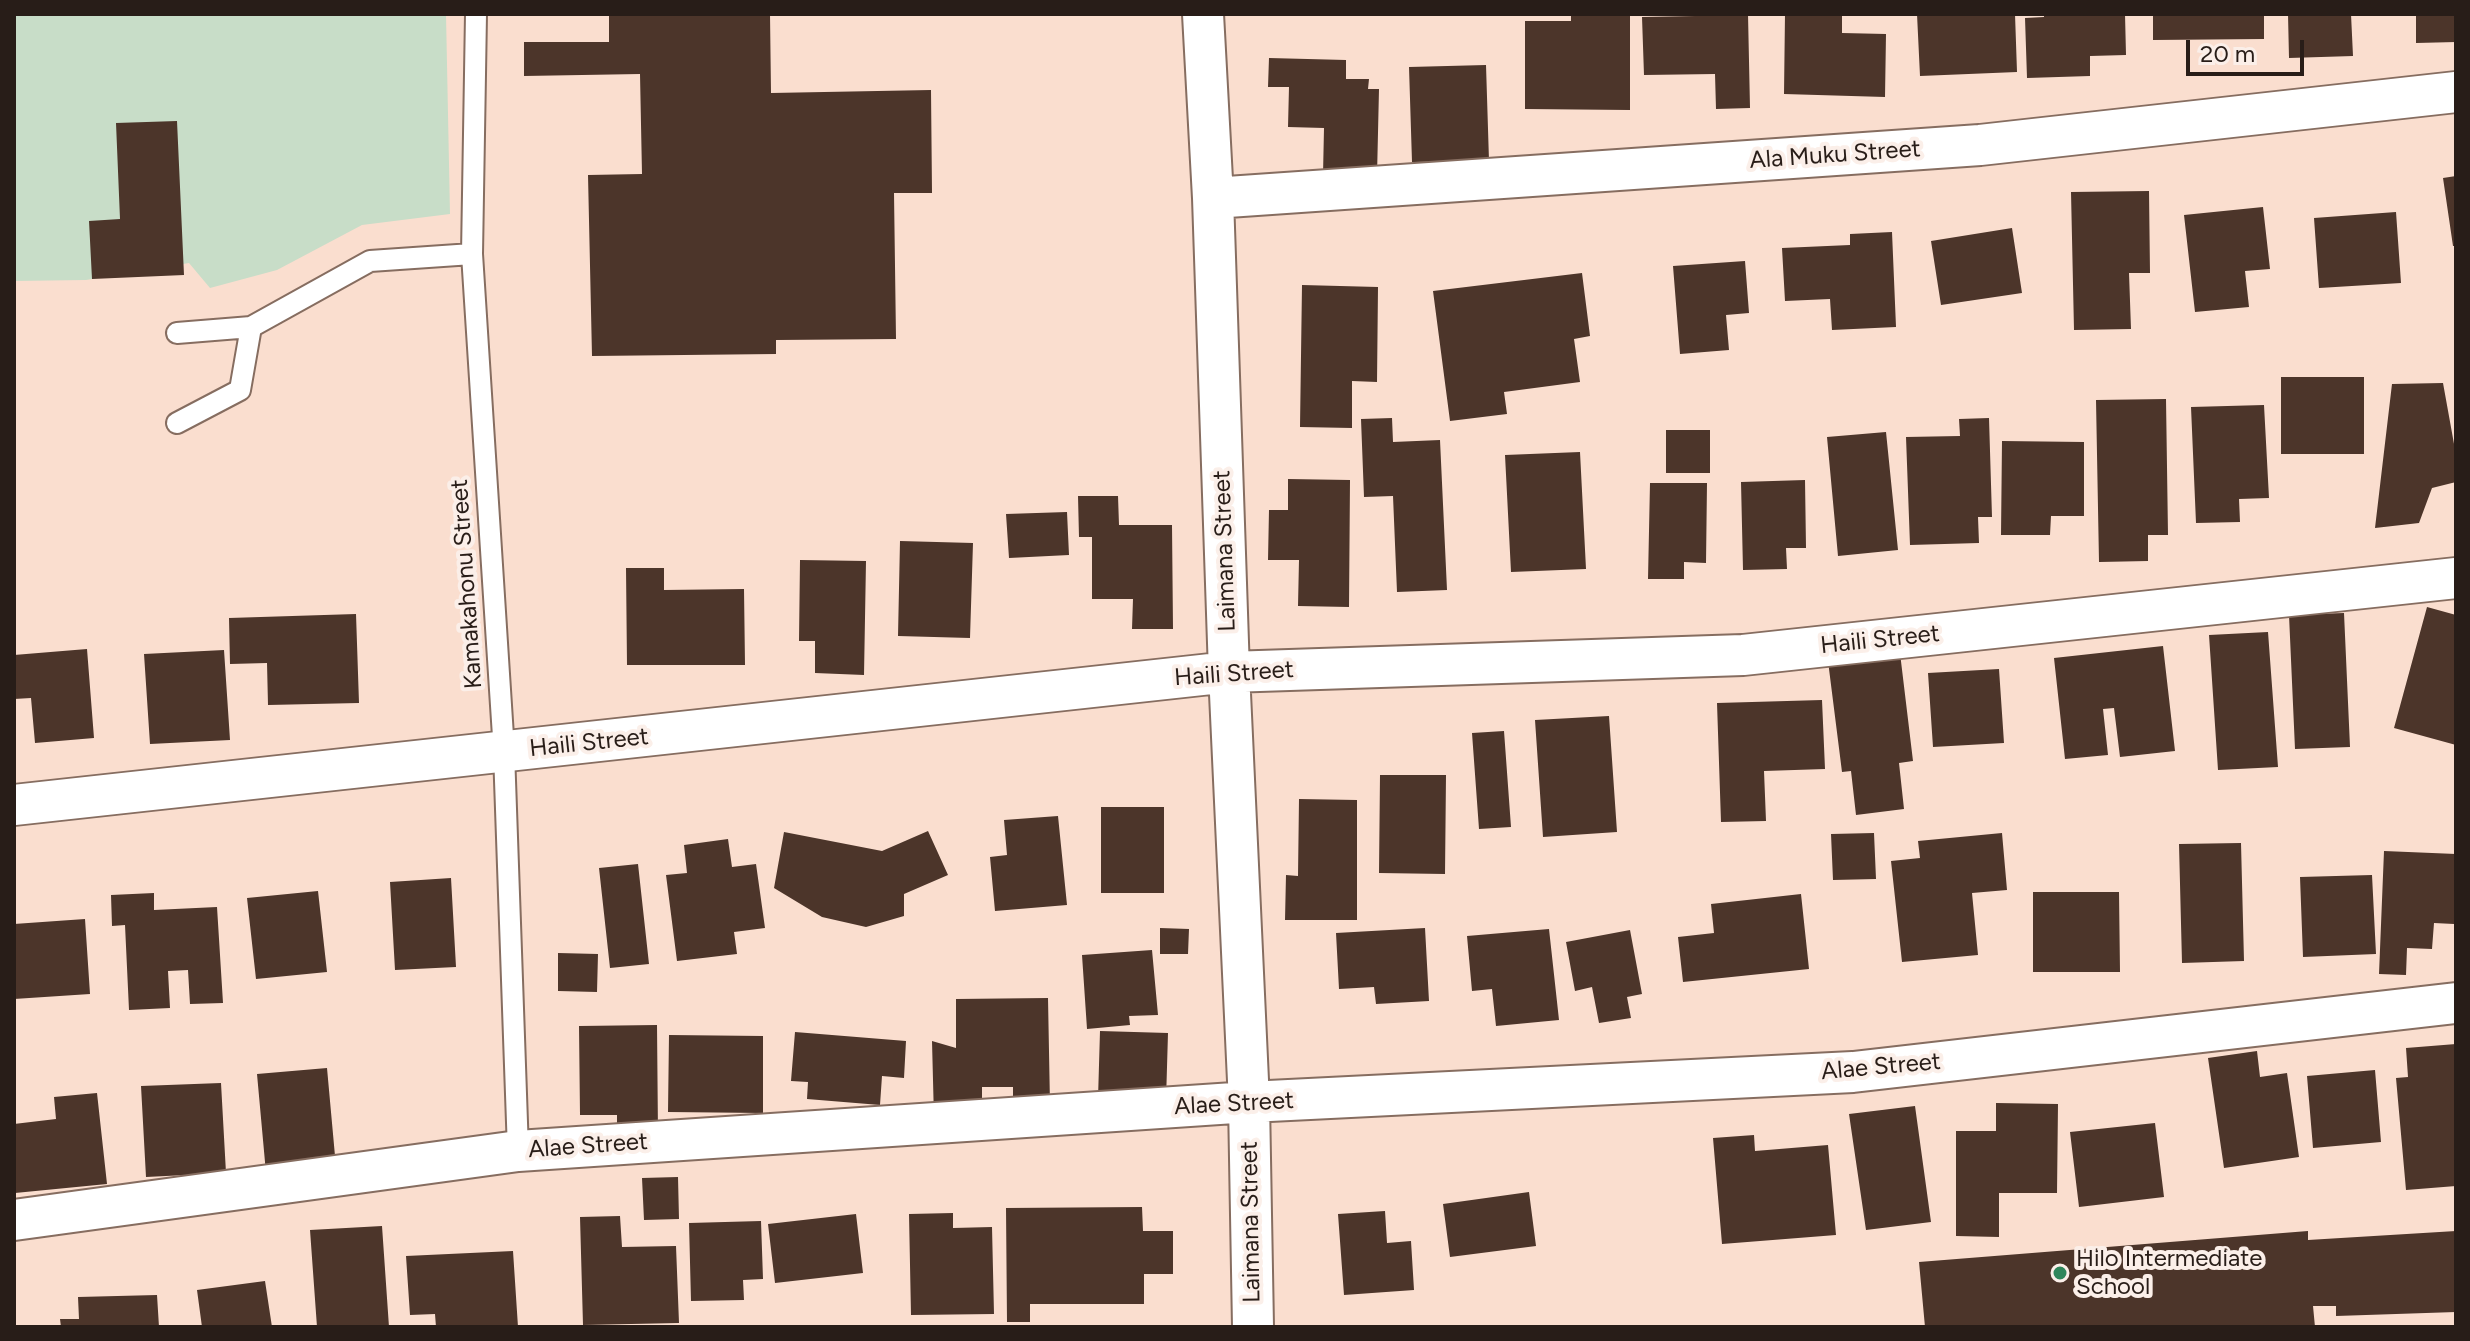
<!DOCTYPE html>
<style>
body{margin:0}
#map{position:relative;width:2470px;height:1341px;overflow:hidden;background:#fadecf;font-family:Figtree,sans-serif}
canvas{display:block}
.frame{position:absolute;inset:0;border:16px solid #281d18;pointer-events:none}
.scale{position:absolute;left:2186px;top:40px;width:118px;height:36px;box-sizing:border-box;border:4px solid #281d18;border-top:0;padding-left:10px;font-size:24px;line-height:28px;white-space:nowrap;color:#281d18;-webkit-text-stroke:6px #fbefe9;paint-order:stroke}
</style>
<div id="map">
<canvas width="2470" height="1341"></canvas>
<div class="frame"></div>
<div class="scale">20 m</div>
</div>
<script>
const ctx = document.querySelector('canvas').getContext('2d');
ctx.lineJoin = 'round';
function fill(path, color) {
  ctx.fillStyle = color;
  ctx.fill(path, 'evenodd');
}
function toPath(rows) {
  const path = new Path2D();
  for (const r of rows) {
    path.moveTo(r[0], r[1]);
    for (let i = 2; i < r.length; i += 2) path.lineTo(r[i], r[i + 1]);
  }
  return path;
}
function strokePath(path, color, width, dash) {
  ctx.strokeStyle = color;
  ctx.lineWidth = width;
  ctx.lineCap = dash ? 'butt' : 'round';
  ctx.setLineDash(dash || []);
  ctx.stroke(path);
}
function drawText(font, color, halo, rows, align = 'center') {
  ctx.font = font + ' Figtree,sans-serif';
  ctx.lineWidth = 8;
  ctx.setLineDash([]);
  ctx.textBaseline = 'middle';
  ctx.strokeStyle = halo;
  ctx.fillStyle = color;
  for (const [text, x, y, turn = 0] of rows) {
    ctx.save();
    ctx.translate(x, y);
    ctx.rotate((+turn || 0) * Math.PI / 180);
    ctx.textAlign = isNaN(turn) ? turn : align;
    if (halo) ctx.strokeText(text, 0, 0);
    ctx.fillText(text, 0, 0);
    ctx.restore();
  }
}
fill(toPath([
 [14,14,446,14,450,214,362,225,277,270,210,288,189,263,86,280,14,281]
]), '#c8ddc8');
fill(toPath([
 [609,14,770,14,771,93,931,90,932,193,894,193,896,339,776,340,776,354,592,356,588,175,642,174,640,74,524,76,524,42,609,42],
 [1571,14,1630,14,1630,110,1525,109,1525,21,1571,21],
 [1695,14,1748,14,1750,108,1716,109,1715,74,1644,75,1642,17,1695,16],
 [1785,14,1842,14,1842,33,1886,34,1885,97,1784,94],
 [1917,14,2015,14,2017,72,1920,76],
 [2044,14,2125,14,2126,55,2090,56,2090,76,2027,78,2025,18,2044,17],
 [2153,14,2264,14,2264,39,2153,40],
 [2288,14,2351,14,2353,56,2289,58],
 [2416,14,2456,14,2456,42,2416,43],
 [1269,58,1346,60,1346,79,1369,79,1368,89,1379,89,1377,176,1323,175,1324,128,1288,127,1289,87,1268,87],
 [1486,65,1489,161,1412,162,1409,67],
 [177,121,184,275,92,279,89,221,120,219,116,123],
 [2456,176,2456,246,2453,246,2443,178],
 [2149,191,2150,273,2129,273,2131,329,2074,330,2071,192],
 [2263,207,2270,269,2245,271,2249,307,2195,312,2184,215],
 [2396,212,2401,283,2319,288,2314,218],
 [2012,228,2022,293,1941,305,1931,241],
 [1892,232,1896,327,1832,330,1830,299,1785,301,1782,248,1850,245,1850,234],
 [1745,261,1749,313,1726,315,1729,350,1680,354,1673,266],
 [1582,273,1590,336,1574,339,1580,382,1504,392,1507,414,1450,421,1433,291],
 [1302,285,1378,287,1377,382,1352,381,1352,428,1300,427],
 [2281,377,2364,377,2364,454,2281,454],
 [2443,383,2456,455,2456,482,2432,488,2419,523,2375,528,2392,384],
 [2166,399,2168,535,2148,535,2148,561,2099,562,2096,400],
 [2264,405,2269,498,2239,499,2240,522,2196,523,2191,407],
 [1392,418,1393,442,1440,440,1447,590,1397,592,1393,496,1364,497,1361,419],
 [1989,418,1992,517,1978,517,1979,543,1910,545,1906,437,1960,436,1959,419],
 [1666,430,1710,430,1710,473,1666,473],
 [1886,432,1898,550,1838,556,1827,437],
 [2002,441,2084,442,2084,516,2051,516,2050,535,2001,535],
 [1580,452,1586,569,1511,572,1505,455],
 [1288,479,1350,480,1349,607,1298,606,1299,560,1268,560,1269,510,1288,510],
 [1805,480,1806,548,1786,548,1787,569,1743,570,1741,482],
 [1650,483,1707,483,1706,563,1684,562,1684,579,1648,579],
 [1078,496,1118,496,1119,525,1172,525,1173,629,1132,629,1133,599,1092,599,1092,537,1079,537],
 [1067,512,1069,555,1009,558,1006,514],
 [900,541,973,543,970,638,898,636],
 [800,560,866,561,864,675,815,673,815,641,799,641],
 [626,568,664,568,664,590,744,589,745,665,627,665],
 [2427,607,2456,615,2456,745,2394,728],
 [2344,613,2350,747,2295,749,2289,615],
 [356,614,359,703,268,705,267,663,230,664,229,618],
 [2268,632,2278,767,2218,770,2209,635],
 [2163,646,2175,751,2120,757,2114,708,2103,709,2108,755,2065,759,2054,658],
 [87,649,94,738,35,743,31,698,14,699,14,655],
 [224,650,230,740,150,744,144,654],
 [1900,653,1913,761,1899,763,1904,809,1856,815,1851,771,1842,772,1828,661],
 [1999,669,2004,743,1933,747,1928,673],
 [1822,700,1825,769,1764,771,1766,821,1721,822,1717,703],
 [1609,716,1617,832,1543,837,1535,720],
 [1504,731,1511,827,1479,829,1472,733],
 [1380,775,1446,775,1445,874,1379,873],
 [1299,799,1357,800,1357,920,1285,920,1286,875,1298,876],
 [1101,807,1164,807,1164,893,1101,893],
 [1058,816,1067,905,995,911,990,857,1007,855,1004,820],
 [928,831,948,875,904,894,904,916,866,927,822,917,774,888,784,832,882,851],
 [1874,833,1876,879,1833,880,1831,834],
 [2002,833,2007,890,1972,893,1978,955,1902,962,1891,861,1920,858,1918,841],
 [728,839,732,867,756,864,765,928,734,932,737,954,677,961,666,875,687,873,684,845],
 [2241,843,2244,961,2182,963,2179,844],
 [2384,851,2456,854,2454,924,2434,923,2432,949,2407,948,2406,975,2379,974],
 [638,864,649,964,610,968,599,868],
 [2372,875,2376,954,2303,957,2300,877],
 [451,878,456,967,395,970,390,882],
 [318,891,327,972,256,979,247,898],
 [2033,892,2119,892,2120,972,2033,972],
 [154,893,154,910,217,907,223,1003,190,1004,188,970,168,971,170,1008,129,1010,125,925,112,926,111,895],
 [1801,894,1809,969,1683,982,1678,937,1714,933,1711,904],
 [85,919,90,994,14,999,14,924],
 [1160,928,1189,929,1188,954,1160,954],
 [1425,928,1429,1001,1376,1004,1374,987,1339,989,1336,933],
 [1549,929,1559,1020,1496,1026,1492,989,1472,991,1467,936],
 [1630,930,1642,994,1627,997,1631,1018,1599,1023,1592,987,1575,991,1566,942],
 [1152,950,1158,1015,1129,1016,1130,1025,1087,1029,1082,955],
 [558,953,598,954,597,992,558,991],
 [1048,998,1050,1105,1013,1105,1013,1087,982,1087,982,1118,934,1119,932,1041,956,1048,956,999],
 [657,1025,658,1135,617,1135,617,1115,580,1115,579,1026],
 [1100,1031,1168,1033,1166,1101,1098,1099],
 [795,1032,906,1041,904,1078,882,1076,880,1105,807,1099,808,1082,791,1081],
 [669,1035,763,1036,763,1113,668,1112],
 [2456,1044,2456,1186,2406,1190,2396,1078,2408,1077,2406,1048],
 [2257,1051,2260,1077,2287,1073,2299,1157,2224,1168,2208,1058],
 [327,1068,336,1167,266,1173,257,1074],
 [2375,1070,2381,1142,2313,1148,2307,1076],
 [221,1083,226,1173,146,1177,141,1086],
 [97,1093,107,1184,15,1193,14,1124,56,1119,54,1097],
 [1996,1103,2058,1104,2057,1193,1999,1193,1999,1237,1956,1236,1956,1131,1996,1131],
 [1915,1106,1931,1222,1866,1230,1849,1114],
 [2155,1123,2164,1197,2079,1207,2070,1132],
 [1754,1135,1755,1151,1828,1145,1836,1235,1722,1244,1713,1138],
 [678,1177,679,1219,644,1220,642,1178],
 [1529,1192,1536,1246,1450,1257,1443,1204],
 [1142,1207,1143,1231,1173,1231,1173,1274,1144,1274,1144,1304,1030,1304,1030,1322,1007,1322,1006,1208],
 [1385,1211,1387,1243,1411,1241,1414,1290,1344,1295,1338,1214],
 [953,1213,953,1228,992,1227,994,1314,911,1315,909,1214],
 [856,1214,863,1273,775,1283,768,1224],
 [620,1216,622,1247,676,1246,679,1323,583,1325,580,1217],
 [761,1221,763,1279,743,1280,744,1300,691,1301,689,1223],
 [382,1226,389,1327,317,1327,310,1230],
 [2308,1231,2308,1240,2456,1231,2456,1312,2336,1316,2336,1306,2313,1306,2315,1327,1925,1327,1919,1262],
 [513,1251,518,1327,436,1327,435,1314,410,1315,406,1256],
 [265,1281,272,1327,202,1327,197,1290],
 [157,1295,159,1327,61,1327,60,1319,79,1319,78,1297]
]), '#4c352a');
const lane = toPath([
 [476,14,472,254,504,752,518,1151],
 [177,333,251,327,370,261,472,254],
 [177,423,240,390,251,327]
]);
const street = toPath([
 [1203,14,1213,198,1229,672,1249,1102,1253,1327],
 [1213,198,1980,145,2456,92],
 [14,805,1229,672,1743,655,2456,578],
 [14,1220,518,1151,1249,1102,1853,1072,2456,1003]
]);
strokePath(lane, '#866d60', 24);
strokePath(street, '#866d60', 44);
strokePath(lane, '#fff', 20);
strokePath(street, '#fff', 40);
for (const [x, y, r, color] of [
 [2060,1273,8,"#2f865b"]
]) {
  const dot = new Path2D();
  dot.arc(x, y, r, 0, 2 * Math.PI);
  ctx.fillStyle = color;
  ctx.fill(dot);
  strokePath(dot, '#fbefe9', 3);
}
drawText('24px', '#281d18', '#fbefe9', [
 ["Ala Muku Street",1835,155,-4],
 ["Laimana Street",1225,551,-92],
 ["Kamakahonu Street",467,584,-94],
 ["Haili Street",1880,640,-6],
 ["Haili Street",1234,674,-4],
 ["Haili Street",589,743,-6],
 ["Alae Street",1881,1067,-5],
 ["Alae Street",1234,1104,-3],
 ["Alae Street",588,1146,-4],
 ["Laimana Street",1251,1222,-91]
]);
drawText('24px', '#281d18', '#fbefe9', [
 ["Hilo Intermediate",2076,1259],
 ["School",2076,1287]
], 'left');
</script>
